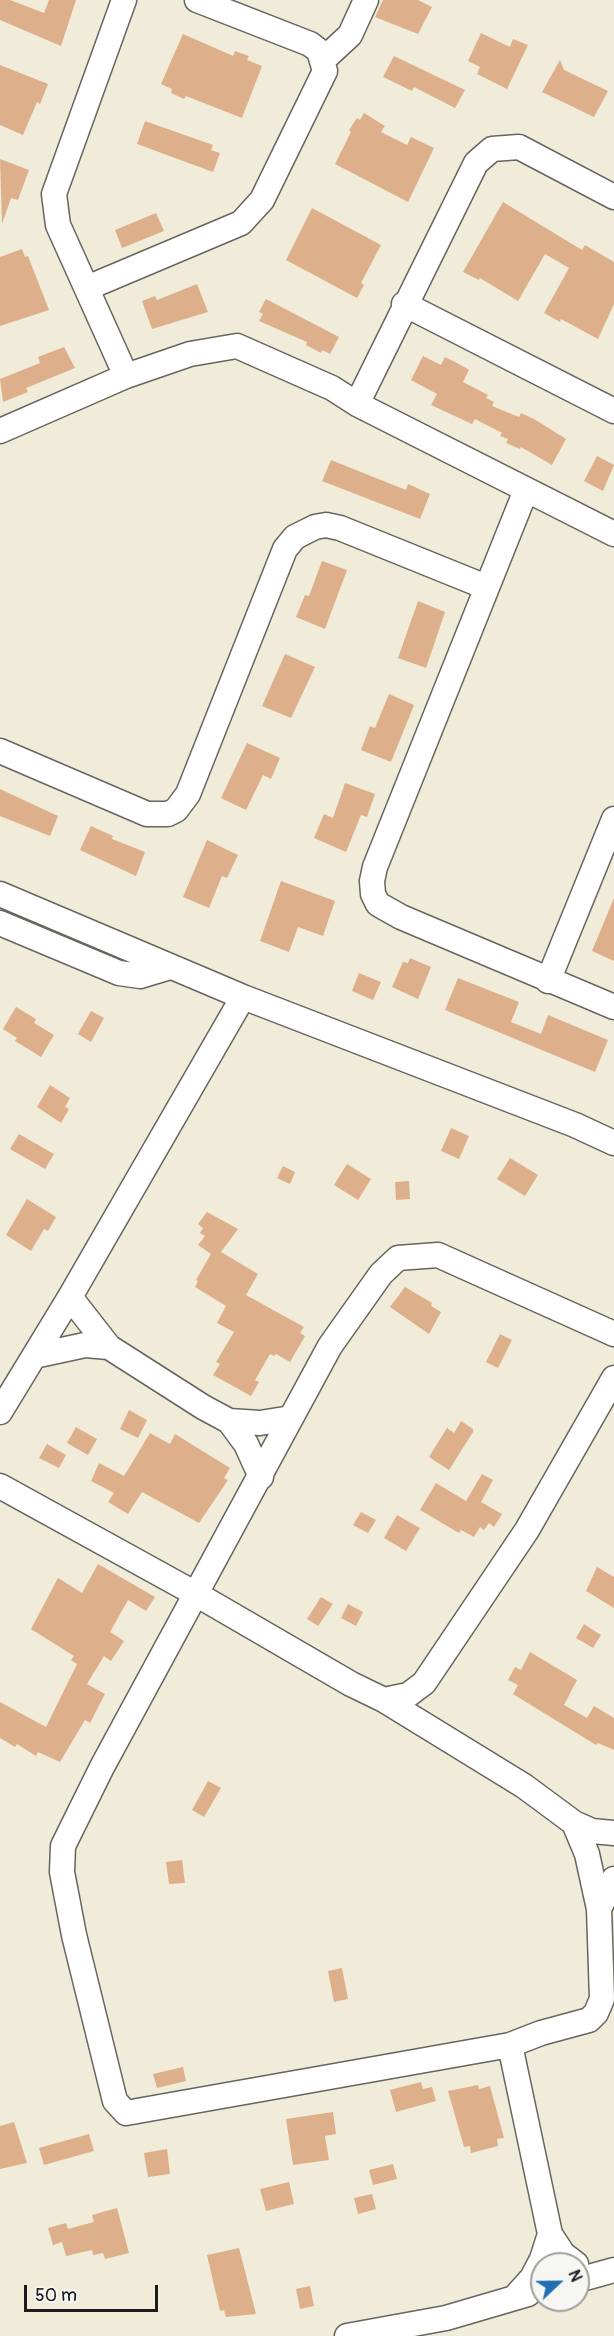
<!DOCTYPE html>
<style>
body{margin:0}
#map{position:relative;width:614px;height:2336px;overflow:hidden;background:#f0ecd9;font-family:Pangolin,sans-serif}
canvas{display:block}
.north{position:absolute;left:530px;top:2252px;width:60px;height:60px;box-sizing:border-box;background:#f6f6f2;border:2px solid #9f9f9c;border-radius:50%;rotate:68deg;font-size:16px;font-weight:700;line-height:24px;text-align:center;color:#1c1c1c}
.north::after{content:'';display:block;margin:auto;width:21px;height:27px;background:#1f6fb2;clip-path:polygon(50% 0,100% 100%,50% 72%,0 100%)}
.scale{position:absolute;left:24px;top:2285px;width:134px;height:27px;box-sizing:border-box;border:3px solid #1c1c1c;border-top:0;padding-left:8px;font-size:18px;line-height:21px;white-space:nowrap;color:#1c1c1c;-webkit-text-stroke:4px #f6f6f2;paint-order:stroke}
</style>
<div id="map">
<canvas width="614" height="2336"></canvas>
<div class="north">N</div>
<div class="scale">50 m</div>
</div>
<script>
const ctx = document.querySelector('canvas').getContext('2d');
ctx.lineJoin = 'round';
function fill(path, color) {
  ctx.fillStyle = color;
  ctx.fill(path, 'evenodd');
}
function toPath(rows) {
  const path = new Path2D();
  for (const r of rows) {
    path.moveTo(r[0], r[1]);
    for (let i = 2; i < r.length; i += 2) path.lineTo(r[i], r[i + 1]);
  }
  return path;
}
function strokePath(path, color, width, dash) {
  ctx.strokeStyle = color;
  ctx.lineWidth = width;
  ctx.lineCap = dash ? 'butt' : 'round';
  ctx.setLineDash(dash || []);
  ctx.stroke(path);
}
fill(toPath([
 [0,0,10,0,44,13,49,0,76,0,61,46,0,20],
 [383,0,418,0,432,7,418,34,375,17],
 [481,33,510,47,513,39,528,45,507,89,477,74,480,67,468,61],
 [183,34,231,55,233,56,235,51,249,56,247,60,262,66,242,118,186,96,184,99,171,93,172,89,161,84],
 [394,56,465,90,455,108,414,87,412,91,383,77],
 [560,60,564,70,608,91,594,117,542,92],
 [0,65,48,84,40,104,37,102,23,135,0,125],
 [364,113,385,126,381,132,407,145,411,137,434,148,408,202,335,164,351,132,349,130,357,118,360,120],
 [145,121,213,145,211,150,220,153,213,172,137,144],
 [0,159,29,170,18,200,11,198,2,224],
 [503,202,582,250,585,245,614,262,614,304,598,339,561,319,560,322,544,313,569,268,545,254,518,301,480,278,479,280,463,272],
 [312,208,381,245,361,283,364,285,357,298,286,260],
 [156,213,164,231,122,248,115,230],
 [22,249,25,257,28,256,49,310,0,326,0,257],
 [197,284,208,312,152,329,142,301,155,296,157,300],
 [266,299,339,337,330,354,322,350,321,353,306,345,307,342,259,321,263,314,259,312],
 [64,347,75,368,26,388,28,392,3,402,0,379,40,363,38,357],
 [423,356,441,365,445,357,459,364,469,370,463,382,488,395,486,398,494,402,492,406,519,417,521,413,534,419,566,439,552,465,521,447,520,449,506,443,508,439,500,436,502,433,475,419,472,424,431,405,437,394,411,380],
 [597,456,614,465,603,491,584,481],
 [331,460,406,490,408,484,430,494,420,519,322,481],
 [322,561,347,570,325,629,296,617,305,595,309,596],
 [418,601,445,612,426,668,398,658],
 [285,654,315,667,291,718,262,706],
 [389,694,414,705,391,762,361,750,370,726,375,728],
 [247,743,280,758,271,779,263,775,246,810,221,798],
 [345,783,375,794,367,817,361,815,346,852,314,838,324,814,333,818],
 [0,789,58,816,50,836,0,816],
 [91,826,113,836,112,839,145,852,136,876,80,850],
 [207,840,238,855,227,878,222,876,209,908,183,897],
 [281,881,335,901,323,936,298,927,289,952,260,941],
 [614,898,614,961,592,951],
 [410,958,431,967,418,999,392,987,403,962,408,963],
 [359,973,381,982,373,1000,352,991],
 [458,978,519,1002,511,1022,541,1034,548,1015,608,1040,595,1072,445,1010],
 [16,1007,36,1019,34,1023,54,1035,41,1057,15,1041,17,1038,3,1029],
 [91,1011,104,1018,91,1042,78,1034],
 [50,1085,70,1098,65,1107,69,1109,61,1123,37,1107],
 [451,1128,469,1136,459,1159,441,1151],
 [19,1134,54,1154,45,1169,10,1149],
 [510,1158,538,1175,525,1196,497,1179],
 [347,1164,371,1179,358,1200,334,1185],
 [283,1166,295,1172,290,1184,277,1178],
 [409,1181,410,1199,396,1200,395,1182],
 [27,1199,56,1217,48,1231,44,1229,31,1251,6,1235],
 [207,1212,238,1229,221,1252,258,1274,246,1295,304,1327,300,1333,305,1336,290,1362,276,1354,274,1356,270,1354,255,1380,259,1382,251,1396,213,1375,220,1364,216,1362,234,1332,217,1323,226,1306,195,1287,198,1281,196,1280,211,1254,198,1245,205,1236,200,1233,203,1228,198,1224],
 [405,1287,432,1303,431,1306,441,1312,429,1334,390,1307],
 [500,1334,512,1340,498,1368,486,1362],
 [129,1410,147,1420,138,1438,120,1429],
 [461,1421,473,1429,473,1432,449,1470,429,1457,447,1428,454,1433],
 [76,1427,97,1439,88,1455,67,1443],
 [150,1433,170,1444,175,1434,230,1468,224,1478,228,1480,199,1523,142,1492,128,1514,108,1502,114,1493,91,1481,99,1463,124,1476],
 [47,1444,66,1455,59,1468,39,1458],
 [482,1474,493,1480,481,1502,502,1514,494,1527,489,1523,484,1530,480,1527,474,1537,461,1530,459,1533,420,1510,436,1483,466,1501],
 [361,1512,376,1520,368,1533,353,1525],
 [397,1515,420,1528,406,1551,384,1538],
 [98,1564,155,1597,146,1611,128,1600,110,1632,124,1641,111,1661,104,1656,87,1684,105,1694,90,1723,85,1720,60,1762,38,1752,36,1756,17,1744,15,1747,0,1738,0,1702,46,1727,77,1664,71,1660,74,1656,31,1629,58,1578,82,1593],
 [597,1567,614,1577,614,1608,586,1591],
 [321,1597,333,1604,318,1626,307,1619],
 [348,1604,363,1612,356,1626,341,1618],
 [584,1624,601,1635,593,1648,576,1638],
 [530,1652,577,1680,564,1705,587,1718,594,1706,614,1718,614,1750,598,1743,596,1745,513,1694,518,1685,508,1680,515,1667,521,1670],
 [208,1781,221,1788,204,1817,192,1810],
 [182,1860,185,1883,169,1884,166,1862],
 [342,1968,348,1999,334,2002,328,1971],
 [183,2067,186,2081,157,2088,153,2074],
 [421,2082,423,2089,432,2087,436,2101,396,2112,390,2090],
 [478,2085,479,2089,490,2086,504,2138,497,2139,498,2146,471,2153,470,2146,464,2147,448,2091],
 [333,2112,336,2134,325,2136,329,2160,293,2165,286,2119],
 [14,2122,27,2163,0,2169,0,2126],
 [89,2134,94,2151,44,2165,39,2148],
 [167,2149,170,2174,148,2177,144,2153],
 [393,2164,397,2179,373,2185,369,2170],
 [289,2182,294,2204,266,2211,260,2189],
 [372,2194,376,2209,358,2214,354,2198],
 [117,2208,129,2253,105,2259,103,2253,93,2255,92,2250,66,2256,62,2242,53,2245,48,2228,66,2223,68,2229,94,2222,92,2215],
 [239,2248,256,2314,226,2317,224,2310,220,2311,207,2255],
 [310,2286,314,2306,300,2309,296,2289]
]), '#deaf8b');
const minor = toPath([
 [124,0,54,194,58,225,126,376],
 [323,60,350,35,366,0],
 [87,288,241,223,262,200,325,71,319,51,310,44,197,0],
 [404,304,614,411],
 [357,404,476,163,492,149,519,147,614,197],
 [0,431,126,376,190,354,237,346,332,388,357,404,614,534],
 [526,490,375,867,372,881,373,894,378,904,401,917,614,1007],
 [0,751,147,814,168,814,176,810,188,794,285,549,295,537,315,527,326,525,340,528,486,587],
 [0,894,243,997,575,1125,614,1143],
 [0,923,119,973,140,976,170,967],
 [548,981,614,819],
 [70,1297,109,1347,203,1407,229,1421,260,1423,291,1418],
 [614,1334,438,1255,398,1258,381,1274,330,1346,102,1767,63,1846,62,1872,74,1935,115,2101,126,2113,510,2045,541,2033,589,2020,596,2013,602,1999,599,1909,614,1879],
 [34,1356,85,1345,109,1347],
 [0,1412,70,1297,243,997],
 [229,1421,246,1444,261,1477],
 [0,1486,196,1594,351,1684,384,1700,524,1786,574,1823,587,1854,599,1909],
 [384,1700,408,1695,424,1683,527,1530,614,1378],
 [574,1823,592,1831,614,1833],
 [510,2045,550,2234,542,2259,532,2278,514,2298],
 [550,2234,563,2254,576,2264],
 [578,2280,614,2270],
 [347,2336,446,2318,528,2294]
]);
strokePath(minor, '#66655e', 27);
strokePath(minor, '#fff', 24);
</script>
